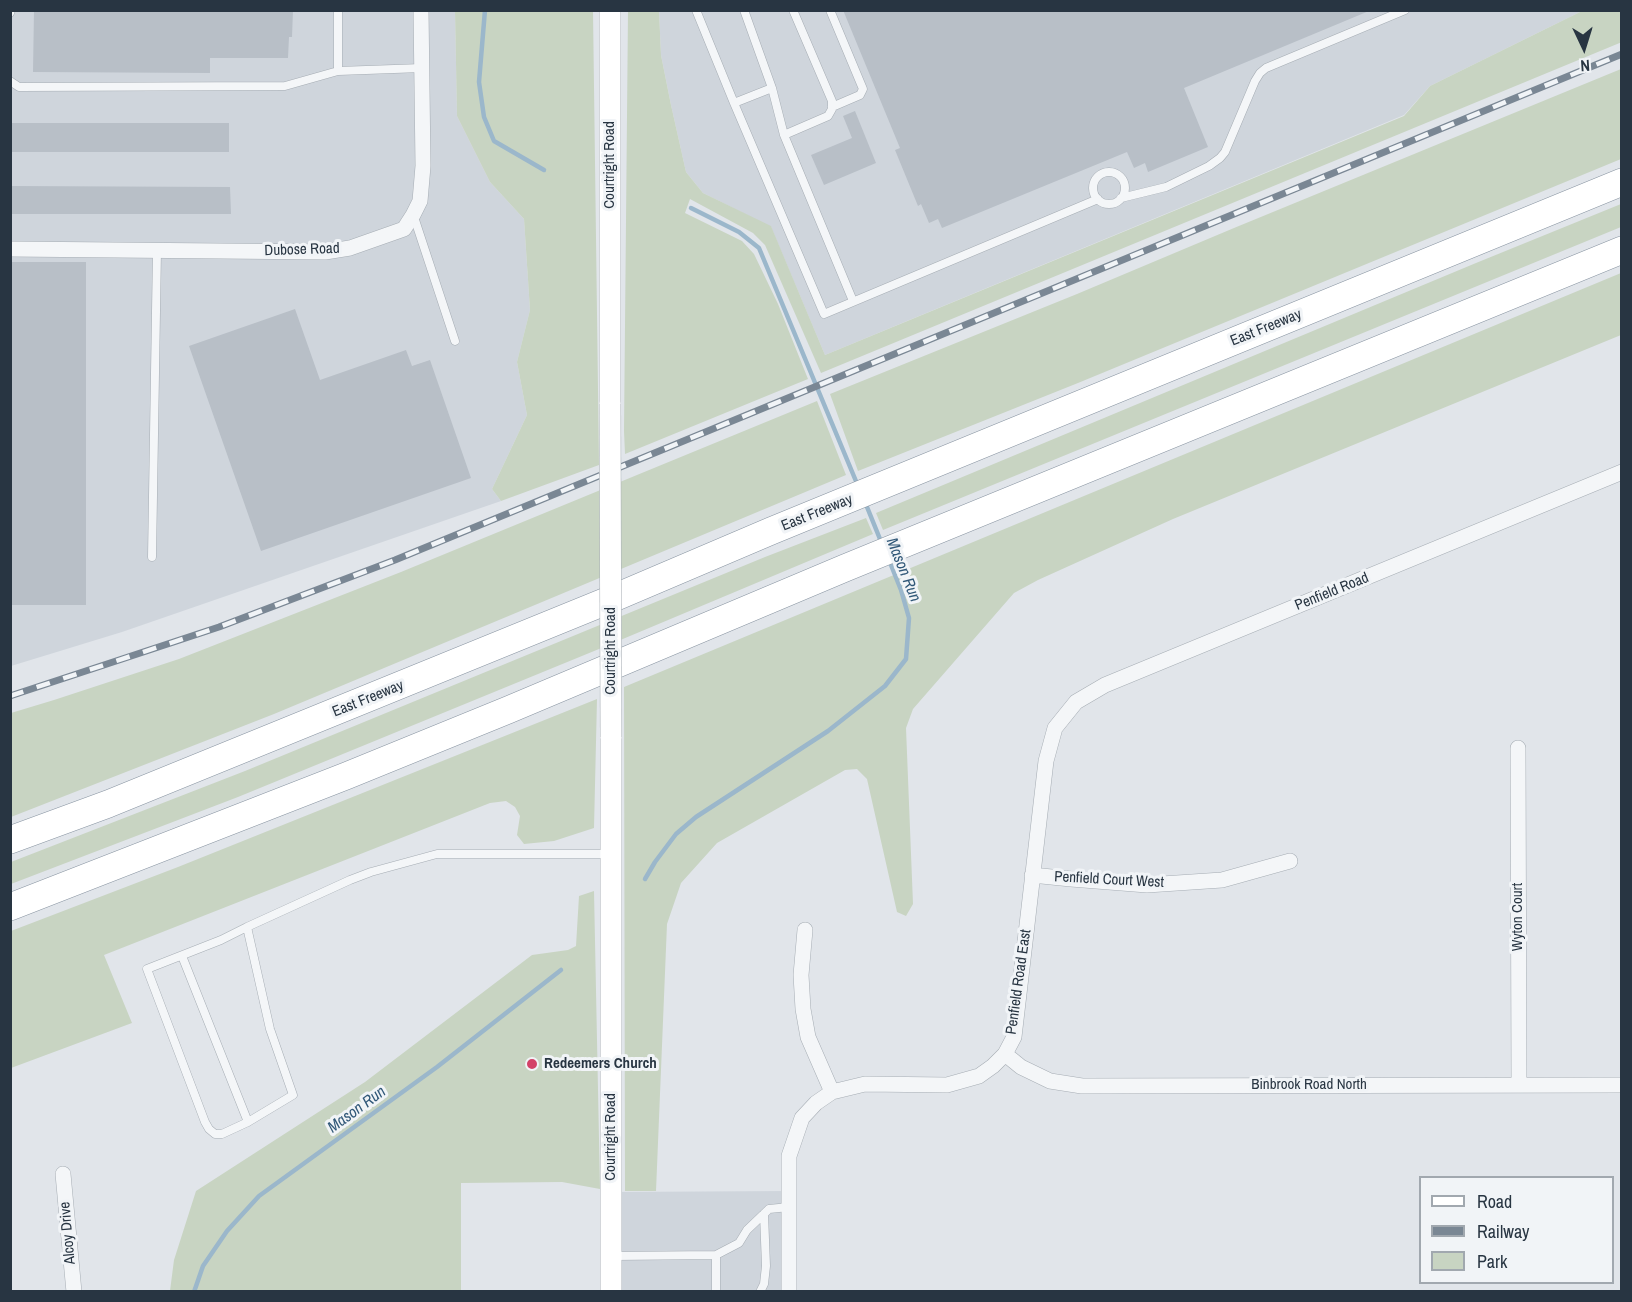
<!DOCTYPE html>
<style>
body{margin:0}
#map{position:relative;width:1632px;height:1302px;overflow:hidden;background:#e1e5ea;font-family:"Archivo Narrow",sans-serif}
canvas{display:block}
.frame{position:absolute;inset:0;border:12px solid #283542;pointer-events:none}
.legend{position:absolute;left:1419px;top:1176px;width:195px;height:108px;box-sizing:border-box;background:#f1f4f7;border:2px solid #a1a8af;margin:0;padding:8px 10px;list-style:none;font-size:18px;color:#283542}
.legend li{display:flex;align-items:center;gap:12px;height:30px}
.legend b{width:30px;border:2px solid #a1a8af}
.north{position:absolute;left:1554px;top:18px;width:60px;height:60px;-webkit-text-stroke:4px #f1f4f7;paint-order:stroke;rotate:176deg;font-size:16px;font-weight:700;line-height:24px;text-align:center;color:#283542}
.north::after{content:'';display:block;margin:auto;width:21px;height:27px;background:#283542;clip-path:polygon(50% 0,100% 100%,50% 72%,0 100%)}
</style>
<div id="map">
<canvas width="1632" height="1302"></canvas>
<div class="frame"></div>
<ul class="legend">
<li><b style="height:8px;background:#fff"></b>Road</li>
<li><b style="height:8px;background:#7a8794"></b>Railway</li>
<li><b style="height:16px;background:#c8d4c2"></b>Park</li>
</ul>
<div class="north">N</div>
</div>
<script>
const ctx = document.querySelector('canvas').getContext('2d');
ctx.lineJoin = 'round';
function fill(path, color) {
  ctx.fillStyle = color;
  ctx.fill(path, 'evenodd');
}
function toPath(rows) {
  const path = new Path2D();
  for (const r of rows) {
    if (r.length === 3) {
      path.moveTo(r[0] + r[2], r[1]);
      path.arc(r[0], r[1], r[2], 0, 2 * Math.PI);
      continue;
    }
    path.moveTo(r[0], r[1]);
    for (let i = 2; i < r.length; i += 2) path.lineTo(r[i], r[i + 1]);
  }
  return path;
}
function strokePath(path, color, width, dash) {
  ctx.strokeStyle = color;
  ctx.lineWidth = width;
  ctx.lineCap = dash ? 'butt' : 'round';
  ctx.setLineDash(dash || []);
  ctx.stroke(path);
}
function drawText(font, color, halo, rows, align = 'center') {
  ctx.font = font + ' "Archivo Narrow",sans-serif';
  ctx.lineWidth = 6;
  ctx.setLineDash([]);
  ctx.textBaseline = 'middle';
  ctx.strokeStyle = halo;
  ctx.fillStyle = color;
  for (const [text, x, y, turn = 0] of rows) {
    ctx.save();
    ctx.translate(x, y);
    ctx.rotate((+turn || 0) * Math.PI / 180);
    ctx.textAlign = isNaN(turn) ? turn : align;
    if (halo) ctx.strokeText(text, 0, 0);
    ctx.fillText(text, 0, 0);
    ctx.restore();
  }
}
fill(toPath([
 [11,11,455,11,457,116,490,182,524,219,530,310,517,362,527,415,492,489,501,501,122,632,11,666],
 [659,11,1582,11,1430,86,1404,115,825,355,771,227,703,193,686,172,671,105,661,55],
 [790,1191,790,1291,612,1291,612,1192]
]), '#cfd5dc');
fill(toPath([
 [455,11,593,11,599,465,501,501,492,489,527,415,517,362,530,310,524,219,490,182,457,116],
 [628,11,659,11,661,55,671,105,686,172,703,193,771,226,825,355,1404,116,1430,86,1582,11,1621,11,1622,42,821,373,765,245,753,233,690,199,685,213,742,241,754,254,778,304,808,379,625,454,624,431],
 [1621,69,1621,159,1078,383,858,471,830,394,1077,294,1234,228],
 [1621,204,1621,227,883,530,876,513,1476,263],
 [1621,273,1621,335,1173,519,1038,580,1014,593,913,709,906,728,913,904,906,916,897,912,867,779,857,769,845,770,717,843,681,883,667,924,656,1191,625,1191,624,687],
 [817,401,846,475,274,714,11,817,11,713,54,700,179,659,401,572],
 [866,518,873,534,599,649,238,797,11,884,11,862,245,771,765,557],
 [597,699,594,828,554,841,524,844,517,835,520,816,515,807,506,801,490,803,104,955,132,1023,11,1068,11,931,178,867],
 [594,891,600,1189,562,1182,461,1183,461,1291,170,1291,174,1260,196,1191,365,1082,532,955,568,950,576,946,579,896]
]), '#c8d4c2');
strokePath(toPath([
 [485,10,479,82,484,117,494,141,544,170],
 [691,208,739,232,759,248,858,486],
 [865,502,882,544],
 [645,879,655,862,676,834,696,817,828,731,885,686,906,659,909,618,901,590,889,560],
 [194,1292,203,1266,227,1231,259,1196,437,1067,561,970]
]), '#9bb7cb', 4.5);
fill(toPath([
 [34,10,293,10,292,37,289,37,288,58,210,58,210,73,33,72],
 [843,10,1369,10,1369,11,1184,88,1208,147,1148,172,1145,163,1134,168,1127,152,942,228,938,219,929,223,921,204,918,206,895,150,900,148],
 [855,111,876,163,824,185,811,155,852,138,843,116],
 [10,123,229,123,229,152,10,152],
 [10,186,230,187,231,214,10,214],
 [10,262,86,262,86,605,10,605],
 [295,309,320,380,406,350,412,366,430,360,471,478,261,551,189,346]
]), '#b8bfc7');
const lane = toPath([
 [338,10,338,71,422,68],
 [696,10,734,103],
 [744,10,772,88,734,103,824,314,1098,199],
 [793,10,832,101,832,109,828,116,784,135,853,301],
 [830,10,863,89,860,95,832,107],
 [10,13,11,10],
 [10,81,19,87,285,86,338,71],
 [772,88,784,135],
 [1109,188,16],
 [1121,198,1166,187,1209,166,1220,158,1225,152,1255,81,1260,73,1266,68,1405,10],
 [414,217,455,341],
 [152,557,157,250],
 [247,927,270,1029,293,1095,248,1122,222,1134,215,1134,209,1129,205,1122,147,969,221,940,247,927,350,880,371,872,437,854,610,854],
 [182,956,248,1122],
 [716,1255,739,1243,747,1230,769,1209,789,1207],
 [613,1256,716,1255,716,1292],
 [760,1292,764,1284,766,1266,764,1214]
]);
const street = toPath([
 [10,249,325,252,350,248,404,229,413,215,420,201,423,166,421,10],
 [1518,748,1519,1085],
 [1032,875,1071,879,1147,885,1222,880,1290,861],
 [805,930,801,975,803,1009,808,1037,832,1092],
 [1005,1054,1021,1067,1050,1081,1082,1086,1622,1085],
 [63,1174,74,1292],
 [789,1292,789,1156,802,1118,816,1103,832,1092,865,1084,947,1085,979,1076,993,1066,1005,1054,1014,1037,1046,761,1055,728,1076,702,1105,685,1622,472]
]);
const secondary = toPath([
 [610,10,610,404],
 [611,1292,611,737]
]);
const highway = toPath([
 [10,840,108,804,609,600,771,531,1622,182],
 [10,907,346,776,508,710,845,568,1622,250]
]);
strokePath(lane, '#a6adb4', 9);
strokePath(street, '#a6adb4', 16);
strokePath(secondary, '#a6adb4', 22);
strokePath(highway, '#8894a1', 28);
strokePath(lane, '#f4f6f8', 8);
strokePath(street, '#f4f6f8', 15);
strokePath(secondary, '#fff', 21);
strokePath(highway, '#fff', 27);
const rail = toPath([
 [10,696,219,627,395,560,1622,54]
]);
strokePath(rail, '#7a8794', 7);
strokePath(rail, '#f1f4f7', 4.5, [14]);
const secondaryBridge = toPath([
 [610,404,611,737]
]);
strokePath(secondaryBridge, '#a6adb4', 22, []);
strokePath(secondaryBridge, '#fff', 21);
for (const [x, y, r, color] of [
 [532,1064,6,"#d34268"]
]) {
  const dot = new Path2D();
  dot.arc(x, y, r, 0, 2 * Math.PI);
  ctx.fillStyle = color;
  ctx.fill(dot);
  strokePath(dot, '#f1f4f7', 2);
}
drawText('15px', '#283542', '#f1f4f7', [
 ["Courtright Road",610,165,-90],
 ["Dubose Road",302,250,-2],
 ["East Freeway",1266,328,-22],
 ["East Freeway",817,513,-22],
 ["Penfield Road",1332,592,-22],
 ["Courtright Road",611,651,-90],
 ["East Freeway",368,699,-22],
 ["Penfield Court West",1109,880,3],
 ["Wyton Court",1518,917,-90],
 ["Penfield Road East",1019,982,-82],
 ["Binbrook Road North",1309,1085],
 ["Courtright Road",611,1137,-90],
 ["Alcoy Drive",68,1233,-95]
]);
drawText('bold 15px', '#283542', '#f1f4f7', [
 ["Redeemers Church",544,1064]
], 'left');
drawText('italic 16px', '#315878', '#f1f4f7', [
 ["Mason Run",903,570,68],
 ["Mason Run",357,1110,-36]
]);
</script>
